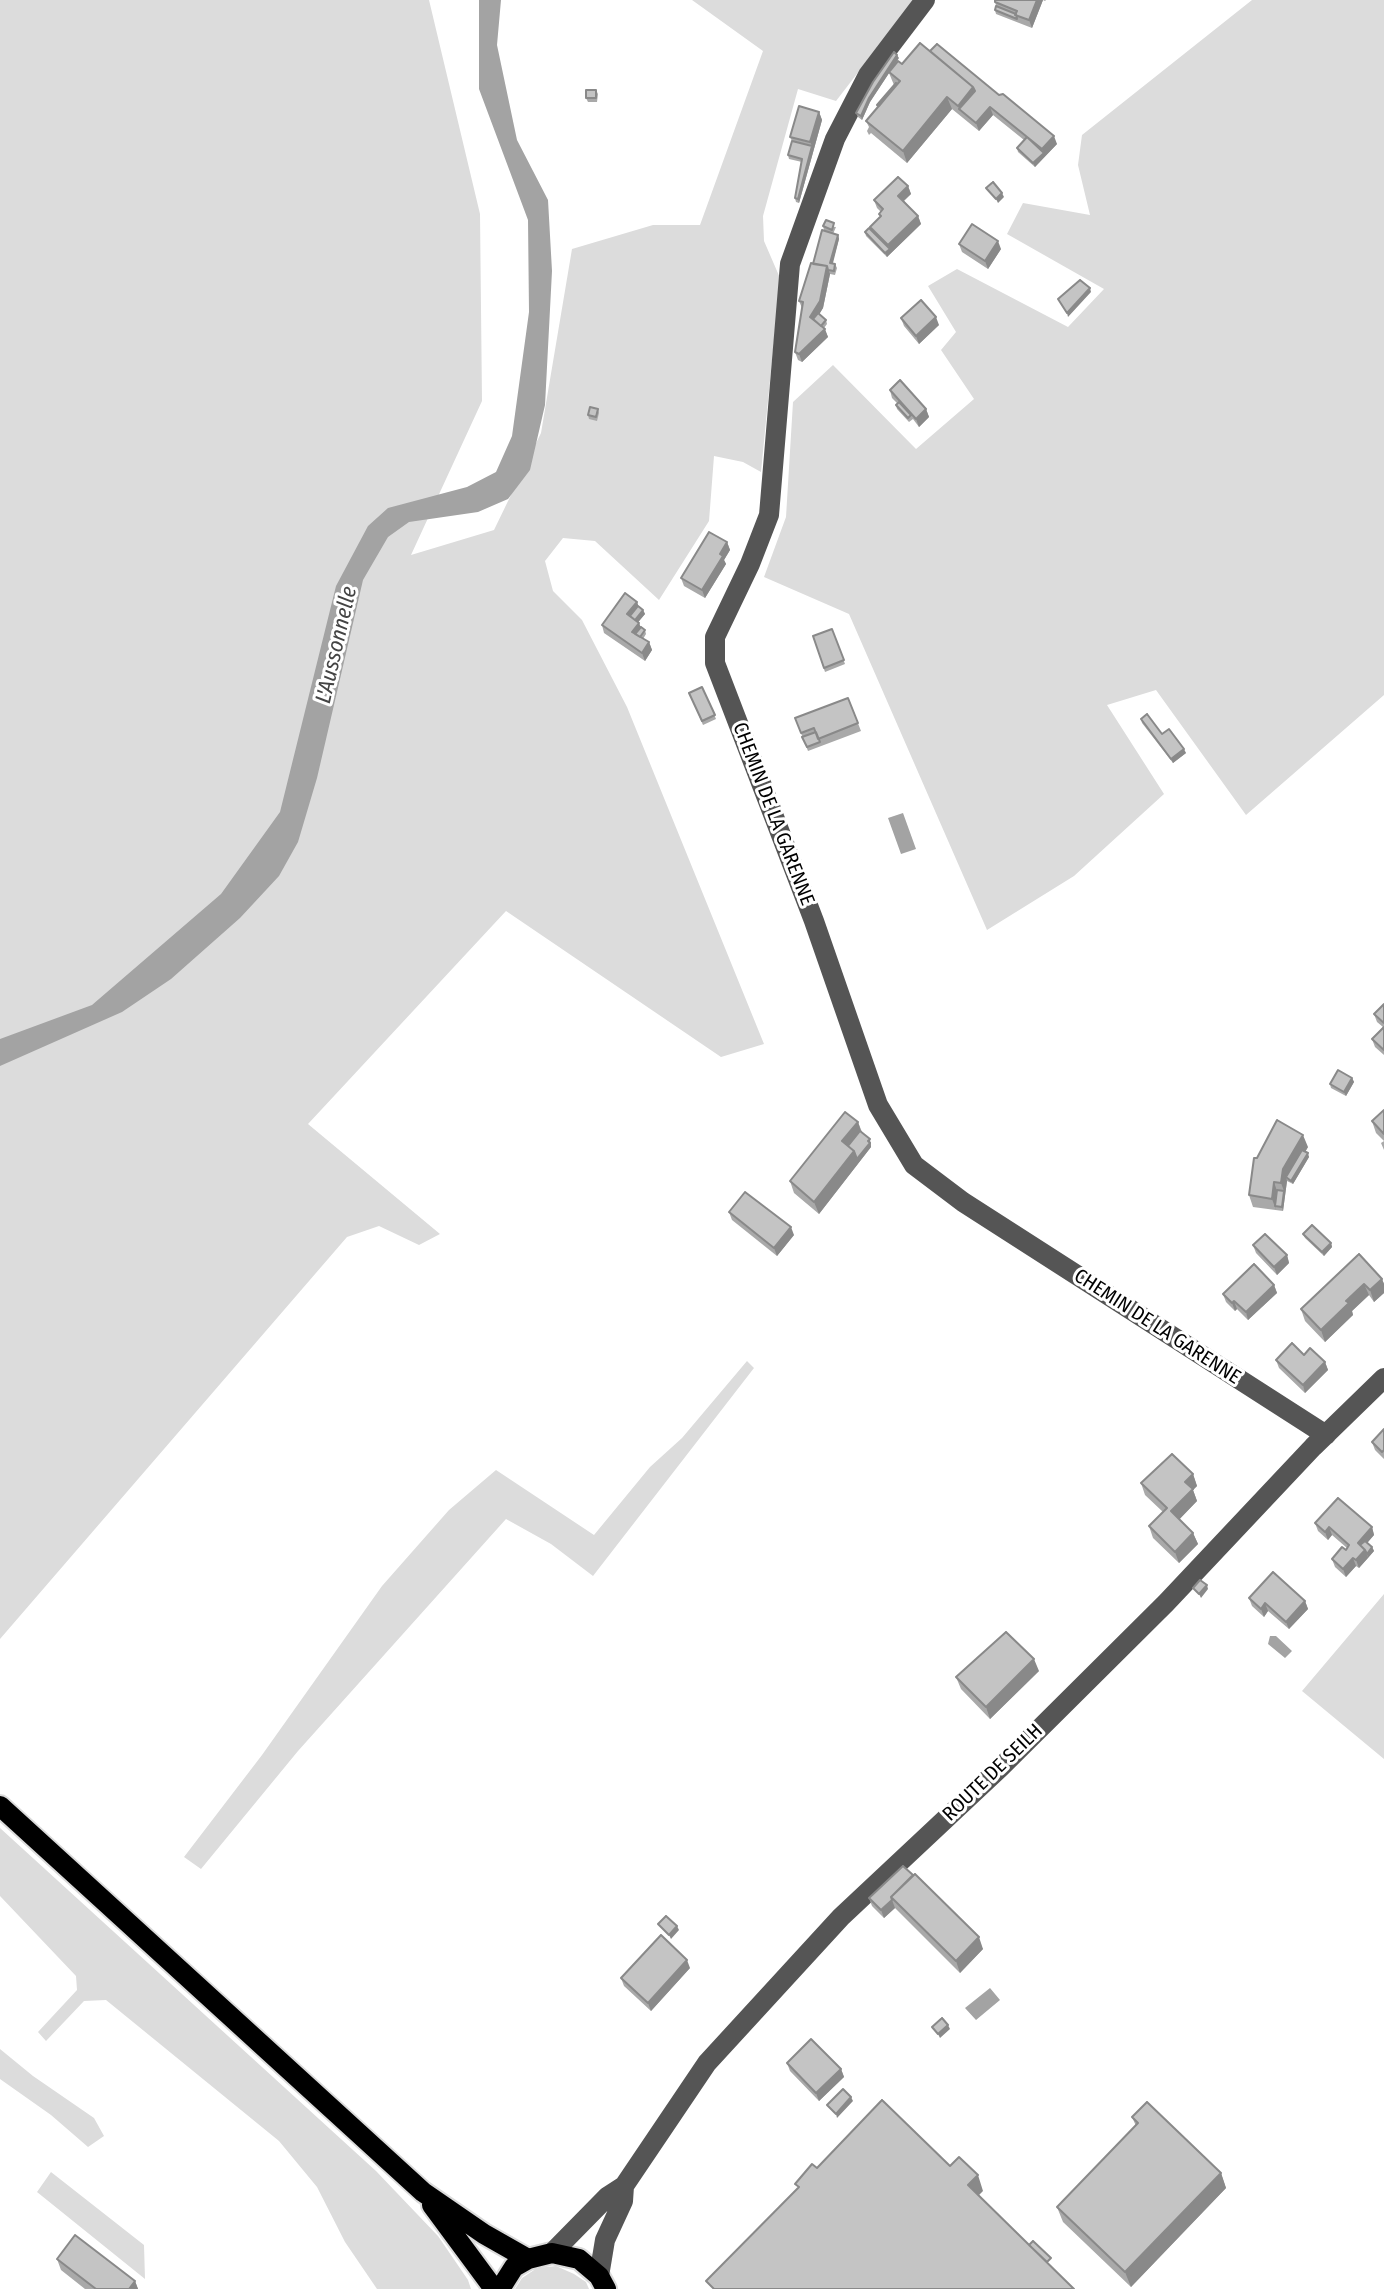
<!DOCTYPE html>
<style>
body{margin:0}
canvas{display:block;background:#fff}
</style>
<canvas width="1384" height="2289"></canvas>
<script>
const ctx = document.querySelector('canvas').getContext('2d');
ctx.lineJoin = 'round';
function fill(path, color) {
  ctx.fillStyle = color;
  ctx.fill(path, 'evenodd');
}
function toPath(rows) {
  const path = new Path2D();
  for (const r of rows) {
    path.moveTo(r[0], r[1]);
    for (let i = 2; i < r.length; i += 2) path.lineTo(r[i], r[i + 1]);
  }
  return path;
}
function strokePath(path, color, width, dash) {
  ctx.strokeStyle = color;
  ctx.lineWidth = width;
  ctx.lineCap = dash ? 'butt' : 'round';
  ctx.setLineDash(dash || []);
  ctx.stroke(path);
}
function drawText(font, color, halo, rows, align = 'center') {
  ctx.font = font + ' "Fira Sans Condensed",sans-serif';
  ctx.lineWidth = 6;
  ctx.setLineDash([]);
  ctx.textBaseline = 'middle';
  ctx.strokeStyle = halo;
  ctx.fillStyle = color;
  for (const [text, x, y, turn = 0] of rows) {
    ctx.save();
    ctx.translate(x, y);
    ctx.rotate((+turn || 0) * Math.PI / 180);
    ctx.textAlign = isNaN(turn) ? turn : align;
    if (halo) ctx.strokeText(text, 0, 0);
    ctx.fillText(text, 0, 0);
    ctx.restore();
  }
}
fill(toPath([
 [0,0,429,0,480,214,482,401,411,555,494,530,541,433,572,249,653,225,700,225,763,51,692,0,914,0,836,101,798,89,763,216,764,241,780,278,761,472,743,462,714,456,709,521,659,600,595,541,563,538,545,561,553,591,582,620,627,707,764,1044,721,1057,506,911,308,1124,440,1234,419,1245,379,1226,347,1237,0,1639],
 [1252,0,1384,0,1384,695,1246,815,1156,690,1107,705,1164,794,1074,876,987,930,849,614,764,577,786,517,793,402,833,365,916,449,974,399,941,350,956,332,928,286,957,269,1068,327,1104,289,1007,234,1023,203,1090,215,1078,165,1082,135],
 [747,1361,754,1368,593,1576,551,1544,506,1519,298,1751,201,1869,184,1857,262,1755,382,1586,449,1510,496,1470,594,1535,650,1467,682,1438],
 [1384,1594,1384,1759,1302,1691],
 [0,1828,376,2171,438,2236,468,2280,471,2289,377,2289,345,2242,317,2187,279,2141,106,2000,84,2001,46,2041,38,2032,77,1990,76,1976,0,1896],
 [0,2049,33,2076,94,2118,104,2136,88,2147,51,2115,0,2079],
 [51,2172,144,2245,145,2279,37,2192],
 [556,2266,574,2274,586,2282,589,2289,515,2289,522,2278,537,2268]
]), '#dcdcdc');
fill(toPath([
 [479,0,501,0,497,45,517,140,548,200,552,271,545,405,530,470,508,499,478,512,409,522,388,537,363,580,317,778,298,842,279,876,240,918,171,979,122,1012,0,1066,0,1039,92,1005,221,894,280,812,336,586,368,526,388,508,467,487,496,472,512,436,529,312,528,220,479,89],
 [903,813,916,849,901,854,888,818],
 [1270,1636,1276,1636,1292,1651,1285,1658,1268,1644],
 [990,1988,1000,2000,976,2020,965,2008]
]), '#a3a3a3');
const major = toPath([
 [0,1806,423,2192,484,2234,528,2259],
 [432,2205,494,2289],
 [500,2289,514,2267,528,2259,552,2253,579,2259,599,2276,606,2289]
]);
strokePath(major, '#dbdbdb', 24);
strokePath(toPath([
 [925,0,868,75,835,139,790,264,769,515,750,564,715,637,715,663,814,921,878,1105,914,1165,963,1202,1326,1435],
 [552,2253,607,2197,624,2186,707,2063,841,1917,1001,1767,1166,1603,1313,1447,1384,1378],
 [599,2276,605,2240,623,2201,624,2186]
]), '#555', 20);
strokePath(major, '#000', 20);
fill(toPath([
 [995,0,1046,0,1045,1,1043,0,1032,28,996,14,995,10,996,6],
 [930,51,1057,144,1035,167,1018,152,1017,148,1024,140,993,115,979,131,952,109,907,163,871,133,869,135,867,131,869,127,866,121,878,107,877,105,894,85,889,73,870,102,862,120,858,117,856,113,899,58,891,70],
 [596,90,598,94,597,102,588,102,586,98],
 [819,112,822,120,799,203,796,202,795,198,802,162,789,159,788,155,792,141,790,137],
 [908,186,911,194,904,201,918,216,921,224,887,257,866,236,865,232,872,231,870,227,880,217,879,214,881,212,877,208,874,200],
 [823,226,836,227,833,234,824,230],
 [838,235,839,239,832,264,835,264,837,268,835,275,830,274,823,308,819,314,826,320,827,324,824,328,828,337,802,362,798,360,795,352,802,308,799,301,813,264],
 [959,244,1001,249,988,269,962,252],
 [901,318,939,325,919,344,904,326],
 [890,390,926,409,929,417,919,427,913,419,909,422,897,409,896,405,898,404,892,398],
 [598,409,599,413,597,421,589,419,588,415],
 [727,542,730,550,724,560,726,564,705,598,684,586,681,578],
 [637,602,638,606,643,610,645,614,638,622,641,627,645,630,646,634,643,639,649,642,652,650,645,661,604,633,602,625],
 [832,629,845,664,825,672,813,636],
 [702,687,716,719,703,725,689,693],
 [848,698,861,731,808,751,795,718],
 [1141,719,1162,734,1186,753,1173,763,1142,723],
 [1384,1004,1384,1055,1375,1047,1372,1039,1383,1027,1377,1022,1374,1014],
 [1352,1078,1354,1082,1346,1096,1331,1088,1330,1084],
 [1384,1110,1384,1150,1381,1143,1384,1141,1376,1133,1372,1121],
 [858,1122,862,1132,871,1143,871,1147,819,1214,794,1193,790,1181],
 [1308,1147,1305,1152,1309,1157,1293,1184,1287,1181,1283,1211,1253,1207,1249,1195,1257,1158],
 [729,1212,794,1235,777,1256,732,1220],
 [1303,1234,1331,1243,1332,1247,1324,1256,1305,1238],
 [1253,1245,1287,1255,1289,1263,1277,1275,1256,1253],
 [1359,1254,1382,1279,1384,1284,1384,1293,1374,1302,1369,1295,1352,1311,1353,1315,1325,1342,1305,1321,1301,1309],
 [1274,1285,1277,1293,1248,1320,1237,1309,1235,1311,1226,1302,1223,1294],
 [1276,1360,1325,1362,1328,1370,1305,1393,1279,1368],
 [1384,1429,1384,1459,1375,1450,1372,1442],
 [1193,1474,1197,1486,1193,1490,1197,1501,1179,1519,1193,1533,1198,1544,1179,1563,1153,1538,1149,1526,1163,1512,1145,1495,1141,1483],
 [1315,1523,1372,1527,1374,1535,1367,1543,1372,1547,1374,1551,1359,1568,1356,1566,1346,1577,1335,1567,1332,1559,1347,1548,1332,1535,1328,1540,1318,1531],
 [1249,1598,1305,1601,1308,1609,1289,1629,1268,1611,1264,1617,1252,1606],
 [1039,1671,990,1719,961,1689,956,1677],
 [903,1866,983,1949,960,1973,895,1908,884,1918,872,1906,869,1898],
 [690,1968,651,2011,624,1986,621,1978],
 [787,2063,841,2069,844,2077,819,2101,790,2071],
 [1132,2117,1221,2173,1226,2188,1131,2287,1063,2222,1057,2207,1136,2126],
 [57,2259,135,2281,138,2289,85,2289,61,2270]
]), '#a9a9a9');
fill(toPath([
 [1037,0,1043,0,1032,28,1029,20],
 [897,55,899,58,870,102,862,120,861,116,869,98],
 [973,87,978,99,959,109,958,106],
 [947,97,952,109,907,163,903,151],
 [990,107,993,115,979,131,976,123],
 [819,112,822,120,799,203,798,199,812,146,810,142],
 [1054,136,1057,144,1035,167,1033,163,1044,153,1042,149],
 [908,186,911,194,901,203,898,196],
 [1002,193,1004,197,998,203,996,199],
 [918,216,921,224,887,257,885,253,890,249,888,245],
 [838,235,839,239,832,267,830,263],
 [998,241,1001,249,988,269,985,261],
 [827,266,830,274,823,308,814,323,810,317],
 [1090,288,1091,292,1068,317,1067,313],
 [936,317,939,325,919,344,916,336],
 [825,329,828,337,802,362,799,354],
 [926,409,929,417,919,427,916,419],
 [727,542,730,550,724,560,726,564,705,598,702,590],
 [637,602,640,610,629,618,627,614],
 [643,610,645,614,635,626,634,622],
 [639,623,642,631,637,638,632,632],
 [649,642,652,650,645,661,642,653],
 [1184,749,1186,753,1173,763,1171,759],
 [1352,1078,1354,1082,1346,1096,1344,1092],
 [858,1122,862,1134,848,1151,842,1141],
 [1303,1135,1308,1147,1289,1179,1286,1177,1287,1181,1283,1211,1282,1207,1284,1191,1281,1183,1283,1169],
 [870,1139,871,1147,819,1214,814,1202,854,1151],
 [1308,1153,1309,1157,1293,1184,1291,1181],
 [1274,1182,1278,1194,1275,1206,1276,1210,1272,1199],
 [791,1227,794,1235,777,1256,774,1248],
 [1331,1243,1332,1247,1324,1256,1322,1252],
 [1287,1255,1289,1263,1277,1275,1274,1267],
 [1382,1279,1384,1284,1384,1293,1374,1302,1370,1290],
 [1364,1284,1369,1295,1352,1311,1353,1315,1325,1342,1321,1330,1346,1301],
 [1274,1285,1277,1293,1248,1320,1246,1312],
 [1234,1301,1237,1309,1235,1311,1232,1303],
 [1325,1362,1328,1370,1305,1393,1303,1385],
 [1193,1474,1197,1486,1193,1490,1197,1501,1176,1523,1171,1511,1185,1482],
 [1329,1527,1332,1535,1328,1540,1325,1532],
 [1372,1527,1374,1535,1362,1549,1358,1543],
 [1193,1533,1198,1544,1179,1563,1175,1552],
 [1372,1547,1374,1551,1368,1558,1367,1554],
 [1365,1550,1368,1558,1359,1568,1356,1560],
 [1353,1558,1356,1566,1346,1577,1343,1569],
 [1207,1585,1208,1589,1201,1598,1199,1594],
 [1305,1601,1308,1609,1289,1629,1286,1622],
 [1265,1603,1268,1611,1264,1617,1261,1609],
 [1034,1659,1039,1671,990,1719,986,1707],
 [892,1900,895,1908,884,1918,881,1910],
 [677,1926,679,1930,671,1939,669,1935],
 [979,1937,983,1949,960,1973,956,1961],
 [687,1960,690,1968,651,2011,648,2003],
 [948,2025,950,2029,940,2038,938,2034],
 [841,2069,844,2077,819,2101,816,2093],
 [851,2097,853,2101,837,2118,836,2114],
 [1221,2173,1226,2188,1131,2287,1125,2272],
 [978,2175,983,2191,974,2200,968,2185],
 [135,2281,138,2289,129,2289]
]), '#898989');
const building = toPath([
 [995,0,1037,0,1029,20,1015,15,1017,11,995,2,995,0],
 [996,6,1016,14,1017,19,995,10,996,6],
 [920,43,973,87,958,106,947,97,903,151,866,121,900,81,889,72,898,61,902,64,920,43],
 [937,44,999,95,1003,94,1054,136,1042,149,990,107,976,123,959,109,975,91,973,87,930,51,937,44],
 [894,52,897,55,869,98,861,116,856,113,873,82,894,52],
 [896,83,897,84,879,106,877,105,896,83],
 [586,90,596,90,596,98,586,98,586,90],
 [799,106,819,112,810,142,790,137,799,106],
 [1027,137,1044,153,1033,163,1017,148,1027,137],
 [792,141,812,146,798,199,795,198,802,159,788,155,792,141],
 [898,177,908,186,898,196,918,216,888,245,870,227,881,216,879,214,883,209,874,200,898,177],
 [993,182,1002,193,996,199,986,188,993,182],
 [826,220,834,223,832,230,823,226,826,220],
 [972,224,998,241,985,261,959,244,972,224],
 [869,228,890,249,885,253,865,232,869,228],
 [822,230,838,235,830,263,835,264,834,271,828,270,827,266,813,264,822,230],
 [811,263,827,266,820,301,810,317,825,329,799,354,795,352,803,302,799,301,811,263],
 [1080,280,1090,288,1067,313,1058,299,1080,280],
 [921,300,936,317,916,336,901,318,921,300],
 [818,313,826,320,821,326,813,319,818,313],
 [900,380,926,409,916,419,890,390,900,380],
 [899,402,911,415,908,418,896,405,899,402],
 [590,407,598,409,596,417,588,415,590,407],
 [709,532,727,542,720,554,723,556,702,590,681,578,709,532],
 [625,593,637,602,627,614,639,623,632,632,649,642,642,653,602,625,625,593],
 [638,606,643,610,635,620,630,616,638,606],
 [641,627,645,630,640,637,635,634,641,627],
 [832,629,844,660,824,668,813,636,832,629],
 [702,687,715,715,702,721,689,693,702,687],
 [848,698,858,723,818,739,814,728,801,733,795,718,848,698],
 [1147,714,1162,734,1169,729,1184,749,1171,759,1141,719,1147,714],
 [816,732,820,742,807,747,802,737,816,732],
 [1384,1004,1384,1023,1374,1014,1384,1004],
 [1384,1027,1384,1050,1372,1039,1384,1027],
 [1338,1070,1352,1078,1344,1092,1330,1084,1338,1070],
 [1384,1110,1384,1134,1372,1121,1384,1110],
 [845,1112,858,1122,842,1141,854,1151,814,1202,790,1181,845,1112],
 [1277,1120,1303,1135,1283,1169,1281,1183,1274,1182,1272,1199,1249,1195,1254,1158,1257,1158,1277,1120],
 [860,1131,870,1139,868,1141,870,1143,857,1159,854,1151,848,1146,860,1131],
 [1302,1150,1308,1153,1291,1181,1286,1177,1302,1150],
 [1277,1190,1284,1191,1282,1207,1275,1206,1277,1190],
 [745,1192,791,1227,774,1248,729,1212,745,1192],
 [1312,1225,1331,1243,1322,1252,1303,1234,1312,1225],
 [1265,1234,1287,1255,1274,1267,1253,1245,1265,1234],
 [1359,1254,1382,1279,1370,1290,1364,1284,1346,1301,1349,1303,1321,1330,1301,1309,1359,1254],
 [1254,1264,1274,1285,1246,1312,1234,1301,1232,1303,1223,1294,1254,1264],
 [1292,1343,1304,1355,1310,1348,1325,1362,1303,1385,1276,1360,1292,1343],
 [1384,1429,1384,1450,1382,1452,1372,1442,1384,1429],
 [1172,1454,1193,1474,1185,1482,1193,1489,1171,1511,1193,1533,1175,1552,1149,1526,1167,1508,1141,1483,1172,1454],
 [1338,1498,1372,1527,1358,1543,1365,1550,1356,1560,1353,1558,1343,1569,1332,1559,1342,1547,1346,1550,1349,1545,1329,1527,1325,1532,1315,1523,1338,1498],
 [1365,1541,1372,1547,1367,1554,1365,1550,1360,1545,1365,1541],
 [1273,1572,1305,1601,1286,1622,1265,1603,1261,1609,1249,1598,1273,1572],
 [1200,1580,1207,1585,1199,1594,1193,1588,1200,1580],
 [1006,1632,1034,1659,986,1707,956,1677,1006,1632],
 [903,1866,913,1875,891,1897,892,1900,881,1910,869,1898,903,1866],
 [915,1874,979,1937,956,1961,891,1897,915,1874],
 [666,1916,677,1926,669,1935,658,1924,666,1916],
 [661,1935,687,1960,648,2003,621,1978,661,1935],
 [942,2018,948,2025,938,2034,932,2027,942,2018],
 [811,2039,841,2069,816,2093,787,2063,811,2039],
 [843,2089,851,2097,836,2114,827,2105,843,2089],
 [882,2100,950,2166,959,2157,978,2175,968,2185,1074,2289,714,2289,706,2281,799,2187,795,2184,812,2164,817,2168,882,2100],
 [1147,2102,1221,2173,1125,2272,1057,2207,1138,2123,1132,2117,1147,2102],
 [75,2235,135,2281,129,2289,96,2289,57,2259,75,2235],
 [1033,2241,1051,2258,1047,2262,1029,2245,1033,2241]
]);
fill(building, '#c4c4c4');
strokePath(building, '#898989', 2);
drawText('20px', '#000', '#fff', [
 ["CHEMIN DE LA GARENNE",773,814,69],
 ["CHEMIN DE LA GARENNE",1157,1327,33],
 ["ROUTE DE SEILH",993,1773,-44]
]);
drawText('italic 22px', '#444', '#fff', [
 ["L'Aussonnelle",337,645,-77]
]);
</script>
